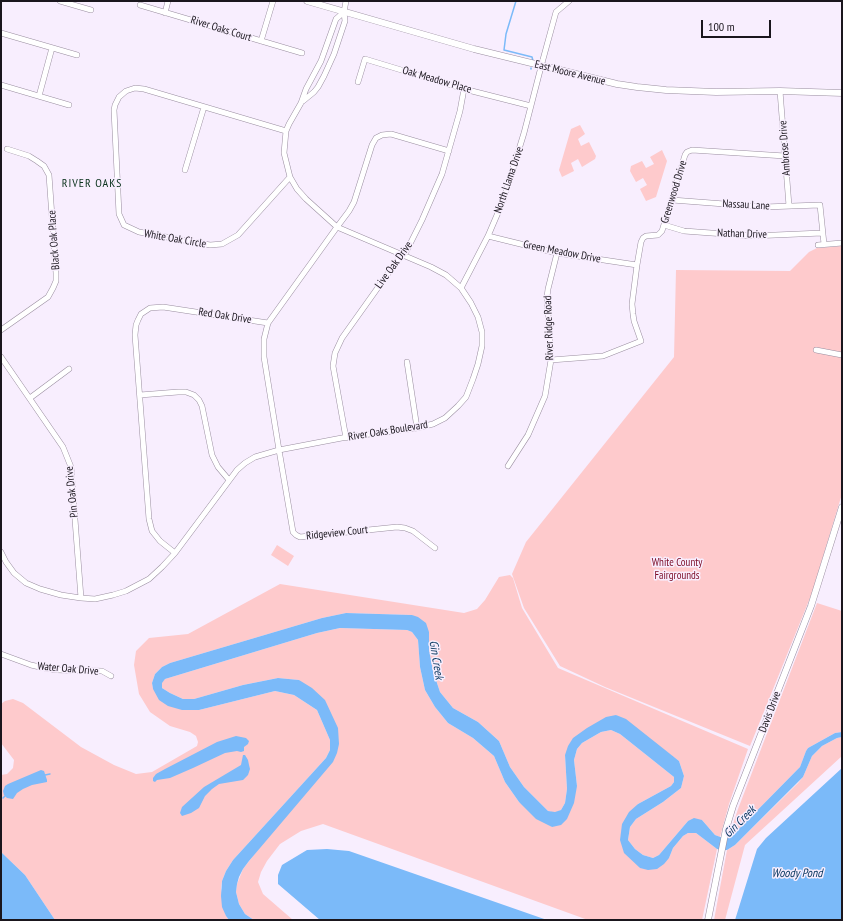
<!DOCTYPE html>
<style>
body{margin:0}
#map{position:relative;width:843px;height:921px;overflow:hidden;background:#f8eefe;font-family:"PT Sans Narrow",sans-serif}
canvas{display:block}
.frame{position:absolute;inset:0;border:2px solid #1a161d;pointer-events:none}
.scale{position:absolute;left:701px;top:20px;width:70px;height:18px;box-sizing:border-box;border:2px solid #1a161d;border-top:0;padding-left:5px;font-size:12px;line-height:14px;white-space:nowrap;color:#1a161d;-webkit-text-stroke:3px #f8eefe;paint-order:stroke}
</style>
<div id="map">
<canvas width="843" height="921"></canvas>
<div class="frame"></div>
<div class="scale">100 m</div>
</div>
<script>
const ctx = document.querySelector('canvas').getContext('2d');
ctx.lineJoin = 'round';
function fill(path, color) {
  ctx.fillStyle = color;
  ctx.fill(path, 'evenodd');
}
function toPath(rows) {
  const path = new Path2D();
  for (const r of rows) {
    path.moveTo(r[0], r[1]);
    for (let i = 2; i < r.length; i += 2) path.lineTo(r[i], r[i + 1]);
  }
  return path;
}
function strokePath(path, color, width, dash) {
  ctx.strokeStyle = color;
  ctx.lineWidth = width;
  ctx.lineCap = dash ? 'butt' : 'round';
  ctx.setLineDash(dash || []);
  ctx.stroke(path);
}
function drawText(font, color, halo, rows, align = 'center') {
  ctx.font = font + ' "PT Sans Narrow",sans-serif';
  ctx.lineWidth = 3;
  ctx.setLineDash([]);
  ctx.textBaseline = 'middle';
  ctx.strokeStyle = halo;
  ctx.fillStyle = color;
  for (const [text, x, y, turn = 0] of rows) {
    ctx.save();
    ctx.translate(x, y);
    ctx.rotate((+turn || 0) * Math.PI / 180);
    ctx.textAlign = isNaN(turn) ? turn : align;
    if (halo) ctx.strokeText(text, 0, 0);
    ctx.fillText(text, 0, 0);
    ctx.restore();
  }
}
fill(toPath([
 [580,125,585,134,578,139,581,146,589,142,596,156,595,159,582,167,578,159,571,163,574,171,562,177,559,170,571,129],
 [662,150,667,161,656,197,646,201,640,189,647,185,643,178,636,182,630,171,631,166,642,161,646,168,654,164,650,157],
 [842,246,842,494,812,593,750,746,605,687,560,666,524,608,512,574,526,542,674,357,676,270,790,271,809,252,817,248],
 [277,545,294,556,288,566,271,555],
 [510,575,513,578,522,608,558,668,748,749,729,804,720,837,715,835,702,820,688,821,659,855,653,858,643,855,635,849,628,840,630,827,636,819,663,802,681,788,684,776,679,761,616,715,565,755,567,789,565,803,561,810,555,813,548,811,524,787,510,767,499,741,478,722,453,708,440,692,433,671,429,650,429,632,412,615,346,613,322,618,170,663,162,667,155,674,152,683,153,689,199,710,275,691,294,695,317,710,330,740,330,750,326,758,233,860,226,871,222,881,221,888,226,916,229,920,55,920,25,875,1,852,1,775,7,774,13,768,14,760,1,743,1,704,5,701,13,699,23,703,81,747,114,765,136,774,152,772,197,746,198,742,196,736,190,732,170,726,150,712,139,694,134,665,136,651,149,638,188,634,280,584,464,613,477,609,485,600,499,577],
 [817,603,842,611,842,732,835,733,808,748,806,751,800,767,796,771,730,838,731,830,738,809],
 [340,628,407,630,412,632,418,640,420,667,425,690,435,707,448,723,473,738,494,756,505,782,519,802,552,827,577,786,574,760,577,749,582,743,601,732,611,730,620,734,674,777,674,782,671,786,638,804,621,832,640,868,669,858,673,848,683,836,688,833,696,833,717,849,702,920,588,920,323,824,301,831,280,844,267,861,261,872,258,882,263,894,293,920,254,920,245,914,239,904,236,892,237,884,243,869,339,744,299,680,278,678,243,685,194,699,183,699,170,693,162,688,161,683,165,679,317,633],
 [842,737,842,756,745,845,725,920,714,920,727,850,735,845,798,783,803,777,812,756,822,746,837,738]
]), '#fecacc');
fill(toPath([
 [346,613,412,615,418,617,426,623,429,632,429,650,433,671,440,692,453,708,478,722,499,741,510,767,524,787,548,811,555,812,561,810,565,803,567,789,565,755,568,746,573,738,587,728,606,717,616,715,626,719,679,761,684,776,681,788,663,802,636,819,630,827,628,840,635,849,643,855,653,858,659,855,688,821,694,818,702,820,715,835,723,838,730,838,796,771,800,767,806,751,808,748,835,733,842,732,842,737,837,738,822,746,812,756,803,777,735,845,727,850,721,850,717,849,696,833,688,833,683,836,673,848,669,858,664,864,657,869,648,870,640,868,624,853,620,840,622,824,629,812,638,804,671,786,674,782,674,777,620,734,611,730,601,732,582,743,577,749,574,760,577,786,574,803,567,819,561,825,552,827,536,819,519,802,505,782,494,756,473,738,448,723,435,707,425,690,420,667,418,640,412,632,407,630,340,628,317,633,165,679,162,683,162,688,170,693,183,699,194,699,243,685,278,678,299,680,312,688,325,700,338,728,339,744,337,753,333,762,249,861,243,869,239,877,237,884,236,892,239,904,245,914,254,920,229,920,226,916,222,907,221,896,222,881,226,871,233,860,326,758,330,750,330,740,317,710,294,695,275,691,199,710,182,710,168,706,159,700,153,689,152,683,155,674,162,667,170,663,322,618],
 [236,736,246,738,249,741,248,744,244,747,244,751,241,752,237,751,225,753,193,768,170,778,157,780,155,782,153,781,153,778,156,774,165,769,217,742],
 [243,755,245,755,248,760,249,765,250,769,248,775,243,780,219,784,212,789,205,796,199,808,191,813,182,816,180,813,182,807,204,787,241,765],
 [842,768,842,920,735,920,757,849,766,838],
 [41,770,44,771,47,780,47,782,32,785,23,789,17,793,13,799,7,798,4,795,3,791,5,786,8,784],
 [327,849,349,851,547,920,320,920,278,884,278,875,282,865,307,850],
 [1,852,25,875,55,920,1,920]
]), '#7bbaf9');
strokePath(toPath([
 [516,1,506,34,504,50,532,57,533,61],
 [531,69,531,68],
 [45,775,50,774],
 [3,798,5,796]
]), '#7bbaf9', 1.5);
const minor = toPath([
 [60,1,91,10],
 [140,5,302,53],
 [165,13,168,1],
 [1,33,77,55],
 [261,41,273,1],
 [358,82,365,59,464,89,531,106],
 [1,85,69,105],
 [780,91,789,206],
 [39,96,52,48],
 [303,101,314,92,318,87,324,76,334,54,345,21,344,12,346,1],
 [286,131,144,89,135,88,126,91,119,97,115,105,114,110,119,214,124,225,139,232,210,245,222,244,238,235,290,177],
 [185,170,204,107],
 [672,200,764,207,820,205,824,244],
 [664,225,684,231,752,236,822,233],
 [488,236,557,253,637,265],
 [818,245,842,243],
 [461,288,488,236,503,201,524,133,542,63,556,12,569,1],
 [1,330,48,297,53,288,56,281,56,273,49,175,44,166,37,161,29,156,7,149],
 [816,350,842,355],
 [1,357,63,447,71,467,81,598],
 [551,360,603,356,641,341,634,321,633,314,632,304,637,265,641,242,643,238,646,236,658,235,662,231,685,155,687,152,692,150,785,156],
 [407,362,417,428],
 [140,395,178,392,186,392,194,395,199,400,202,406,212,455,218,467,229,480],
 [30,398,69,369],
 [346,438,333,366,335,353,342,338,399,258,406,252,422,220,442,174,460,111,464,89],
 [508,466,528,435,545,396,551,360,547,297,548,289,557,253],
 [435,548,413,531,405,528,397,527,300,537,296,535,293,532,279,450,264,357,264,339,268,323,337,227,349,211,354,202,372,145,376,138,382,135,391,134,449,151],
 [1,552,6,562,14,573,26,583,40,589,61,595,81,598,95,599,113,595,126,591,149,579,162,567,175,553,237,470,245,463,255,457,279,450,347,437,417,428,433,424,445,418,458,406,466,397,473,379,478,364,482,346,482,332,478,317,471,303,461,288,446,275,431,267,337,227,306,199,297,189,290,177,284,153,286,131,289,124,301,103,306,89,321,61,336,19,344,12],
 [175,553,160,541,152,531,149,519,135,335,136,325,138,320,141,314,150,308,163,307,268,323],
 [1,654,31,665,44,668,57,670,102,671,111,676]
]);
const tertiary = toPath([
 [307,1,474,49,617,84,637,87,666,90,716,92,780,91,842,93],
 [708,920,726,829,733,806,811,606,842,507]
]);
strokePath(minor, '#9a8ea0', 6);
strokePath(tertiary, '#9a8ea0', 7);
strokePath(minor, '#fff', 5);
strokePath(tertiary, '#fff', 6);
drawText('11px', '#1a161d', '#f8eefe', [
 ["River Oaks Court",221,29,17],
 ["East Moore Avenue",570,73,14],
 ["Oak Meadow Place",437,80,16],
 ["Ambrose Drive",785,148,-94],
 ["North Llama Drive",509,180,-71],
 ["Greenwood Drive",674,192,-73],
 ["Nassau Lane",746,205,3],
 ["Nathan Drive",742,234,2],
 ["White Oak Circle",175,239,10],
 ["Black Oak Place",54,240,-94],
 ["Green Meadow Drive",562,252,11],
 ["Live Oak Drive",394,265,-54],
 ["Red Oak Drive",225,316,9],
 ["River Ridge Road",549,328,-92],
 ["River Oaks Boulevard",388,431,-9],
 ["Pin Oak Drive",72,492,-96],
 ["Ridgeview Court",337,533,-6],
 ["Water Oak Drive",68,669,5],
 ["Davis Drive",770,712,-69]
]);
drawText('11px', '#7b0b26', '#f8eefe', [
 ["White County",677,563],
 ["Fairgrounds",677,576]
]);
ctx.letterSpacing = '1px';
drawText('12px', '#0b331d', '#f8eefe', [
 ["RIVER OAKS",92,184]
]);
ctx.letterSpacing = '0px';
drawText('italic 12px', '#07365e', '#f8eefe', [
 ["Gin Creek",436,660,81],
 ["Gin Creek",740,822,-45],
 ["Woody Pond",797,874]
]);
</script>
